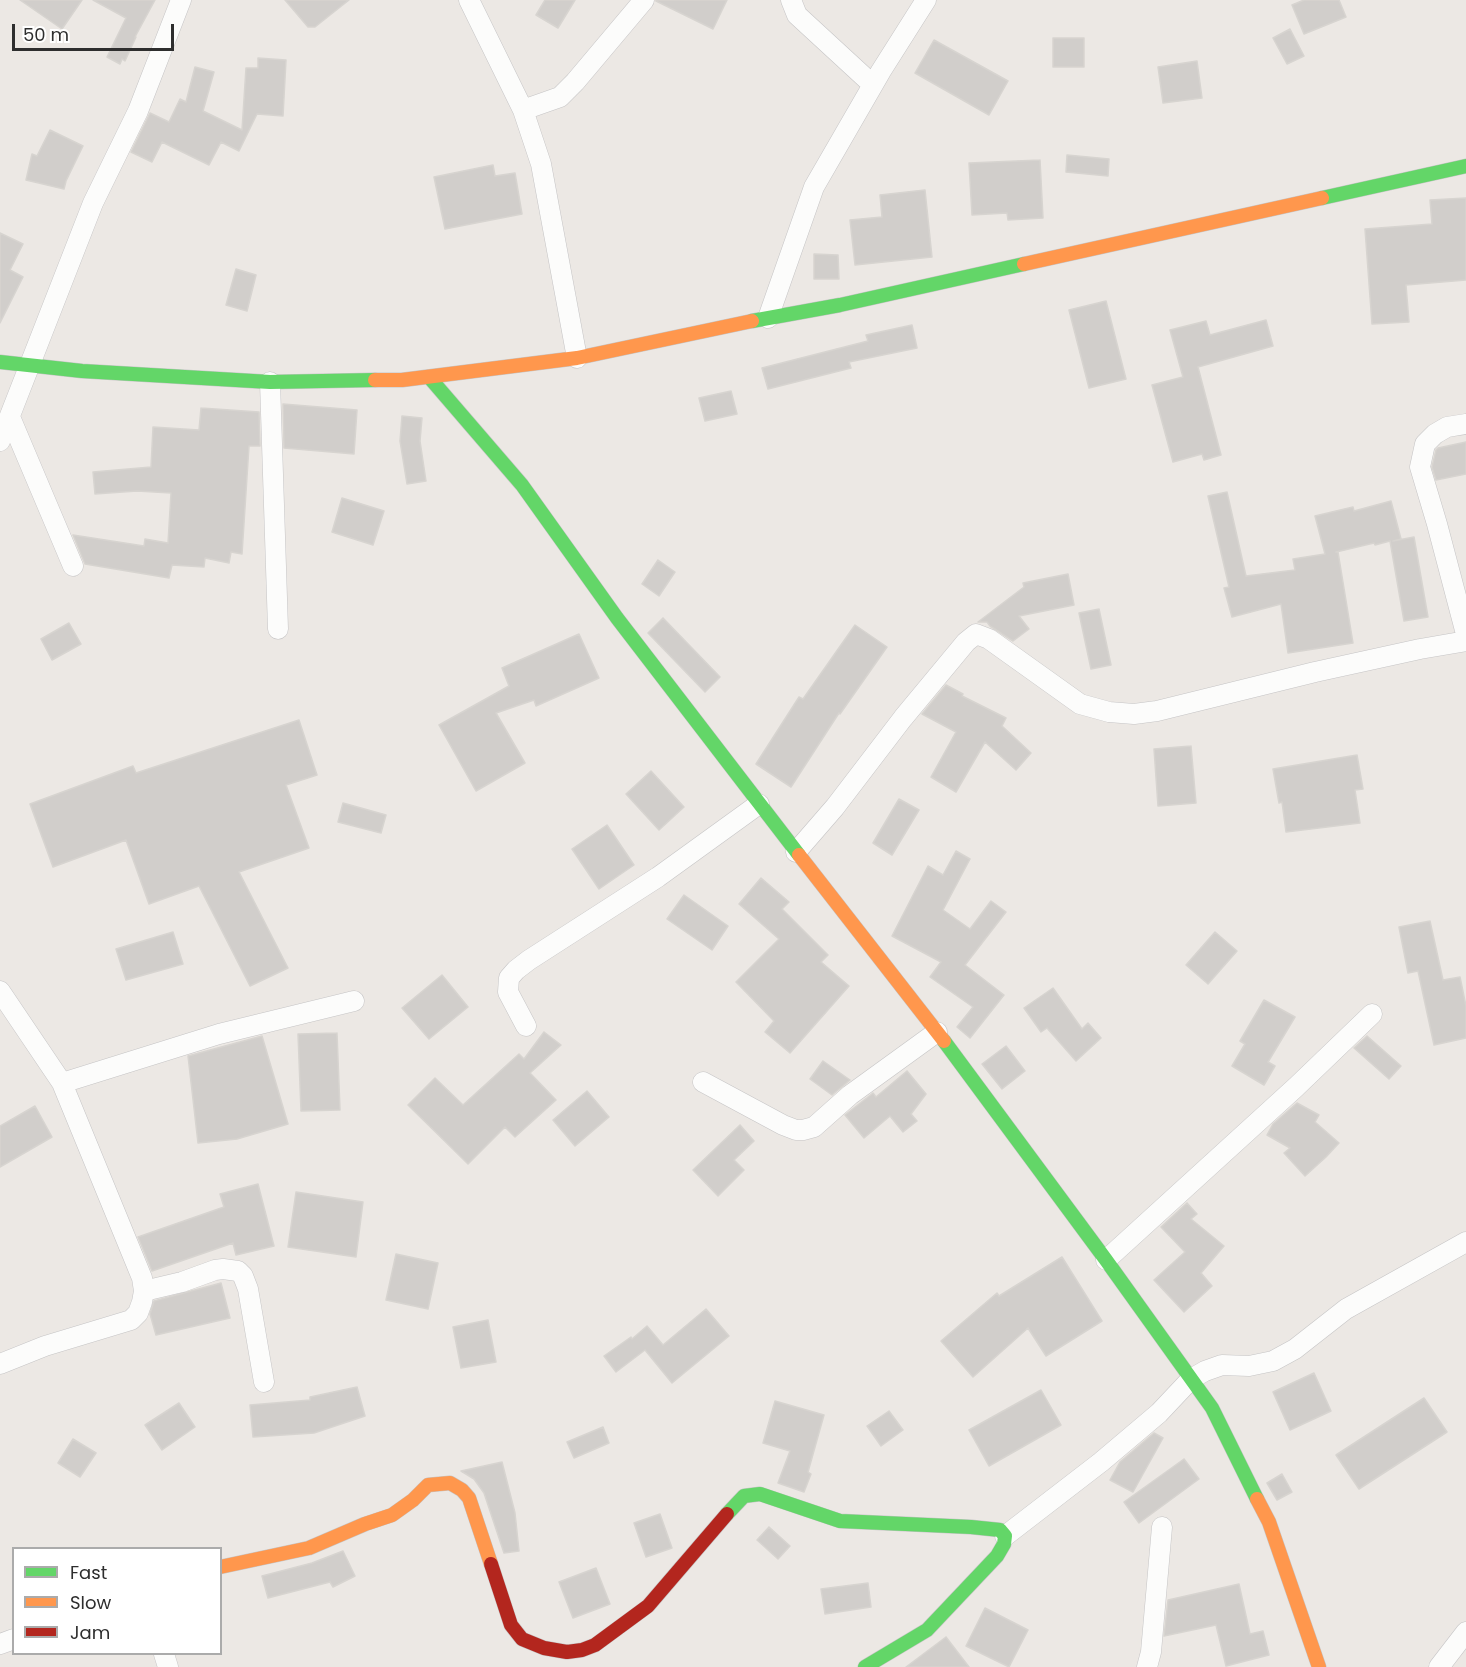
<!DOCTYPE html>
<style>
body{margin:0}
#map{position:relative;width:1466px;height:1667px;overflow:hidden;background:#ece8e4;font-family:Poppins,sans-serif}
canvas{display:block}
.legend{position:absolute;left:12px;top:1547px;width:210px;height:108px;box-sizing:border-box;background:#fff;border:2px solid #ababab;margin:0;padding:8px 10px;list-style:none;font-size:18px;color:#2e2e2e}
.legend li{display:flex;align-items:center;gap:12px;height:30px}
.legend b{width:30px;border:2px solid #ababab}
.scale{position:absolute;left:12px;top:24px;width:162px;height:27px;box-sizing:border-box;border:3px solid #2e2e2e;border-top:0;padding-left:8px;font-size:18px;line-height:21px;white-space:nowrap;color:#2e2e2e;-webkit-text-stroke:4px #fff;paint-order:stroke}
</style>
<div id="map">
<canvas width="1466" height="1667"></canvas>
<ul class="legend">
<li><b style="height:8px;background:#63d668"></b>Fast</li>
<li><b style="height:8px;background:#ff974d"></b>Slow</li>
<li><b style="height:8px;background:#b3261e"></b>Jam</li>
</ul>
<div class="scale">50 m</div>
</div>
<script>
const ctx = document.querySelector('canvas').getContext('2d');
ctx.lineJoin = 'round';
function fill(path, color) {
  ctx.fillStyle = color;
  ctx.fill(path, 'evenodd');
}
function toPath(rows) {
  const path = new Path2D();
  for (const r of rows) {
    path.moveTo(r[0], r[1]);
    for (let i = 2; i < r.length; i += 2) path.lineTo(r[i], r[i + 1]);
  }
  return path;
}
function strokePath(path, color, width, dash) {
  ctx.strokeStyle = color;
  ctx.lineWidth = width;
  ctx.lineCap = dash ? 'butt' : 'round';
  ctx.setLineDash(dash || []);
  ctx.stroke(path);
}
const building = toPath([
 [20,0,82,0,62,29,20,0],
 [93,0,155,0,135,37,136,37,125,61,122,59,120,64,107,57,126,18,93,0],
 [285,0,349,0,315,27,308,27,285,0],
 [545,0,575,0,558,28,536,15,545,0],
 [656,0,727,0,713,29,656,1,656,0],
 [1304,0,1339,0,1346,17,1304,34,1292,5,1304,0],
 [1290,29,1304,56,1287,64,1273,38,1290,29],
 [1053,38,1084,38,1084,67,1053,67,1053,38],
 [934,40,1008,81,989,115,915,73,934,40],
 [258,58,286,60,283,116,257,114,239,151,221,142,209,165,162,142,152,162,131,152,150,113,169,122,180,99,186,102,195,67,214,72,203,111,242,130,246,68,258,68,258,58],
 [1197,61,1202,98,1163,103,1158,67,1197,61],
 [50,130,83,146,66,181,64,189,26,180,32,154,37,156,50,130],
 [1067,155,1109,159,1108,176,1066,172,1067,155],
 [1040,160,1043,218,1008,220,1007,213,972,215,969,163,1040,160],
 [493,165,495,176,515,173,522,214,445,229,434,177,493,165],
 [925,190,932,257,855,265,850,220,882,217,880,195,925,190],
 [1466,198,1466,280,1406,285,1409,322,1372,324,1365,229,1432,224,1430,200,1466,198],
 [0,233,23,244,10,270,23,277,0,323,0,233],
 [814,254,838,255,839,279,814,279,814,254],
 [236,269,256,275,247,311,226,305,236,269],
 [1106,301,1126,379,1089,388,1069,310,1106,301],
 [1266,320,1273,346,1198,367,1221,455,1204,460,1202,454,1173,462,1152,385,1183,377,1170,330,1206,321,1210,335,1266,320],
 [912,325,917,348,849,362,851,368,768,389,762,368,868,341,866,335,912,325],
 [731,391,737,414,705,421,699,398,731,391],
 [283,404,357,410,354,454,284,448,283,404],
 [201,408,259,412,260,446,249,446,242,554,231,552,229,563,205,558,204,567,172,565,169,578,85,564,73,535,144,546,145,539,168,543,171,493,137,491,95,494,93,472,151,467,153,427,199,430,201,408],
 [402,416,422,418,420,441,426,481,407,484,400,441,402,416],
 [1466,442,1466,474,1436,480,1432,467,1436,450,1438,448,1466,442],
 [1227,492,1246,576,1295,570,1293,559,1325,554,1315,516,1353,507,1354,511,1391,501,1401,539,1393,541,1414,537,1428,617,1404,621,1390,541,1375,545,1374,543,1336,552,1338,552,1353,643,1288,653,1281,604,1232,617,1224,588,1229,587,1208,496,1227,492],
 [342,498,384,511,373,545,332,532,342,498],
 [658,560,675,572,659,596,642,584,658,560],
 [1068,574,1074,605,1019,616,1029,629,1013,641,990,626,987,622,978,622,1024,587,1023,583,1068,574],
 [1099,609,1111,665,1091,669,1079,613,1099,609],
 [663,618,720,677,705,692,648,633,663,618],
 [69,623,81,644,52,660,41,639,69,623],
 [855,625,887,647,840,714,839,713,791,787,756,764,799,697,803,699,855,625],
 [579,634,599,678,536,706,534,700,496,713,525,763,476,791,439,725,509,686,502,668,579,634],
 [946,685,963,694,962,696,1006,718,1002,726,1031,753,1016,770,985,742,956,792,931,777,956,732,922,714,946,685],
 [299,720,317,775,286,785,309,848,239,872,288,968,250,986,199,886,149,904,126,840,53,867,30,804,133,766,136,773,299,720],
 [1191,746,1196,803,1158,806,1154,749,1191,746],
 [1357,755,1363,789,1355,790,1360,823,1286,832,1282,802,1279,803,1273,769,1357,755],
 [651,771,684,807,659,830,626,794,651,771],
 [899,799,919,810,892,855,873,843,899,799],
 [343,803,386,815,381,833,338,822,343,803],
 [607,825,634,865,599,889,572,849,607,825],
 [956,851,970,859,943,910,970,929,991,901,1006,912,965,965,1004,995,970,1038,957,1027,973,1007,930,977,941,962,892,936,928,866,943,875,956,851],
 [761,878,789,902,782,909,828,955,821,962,849,986,790,1053,765,1032,774,1021,736,982,779,939,739,904,761,878],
 [684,895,728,926,712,950,667,919,684,895],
 [1430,921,1443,980,1460,977,1466,1006,1466,1038,1434,1045,1418,971,1408,973,1399,927,1430,921],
 [173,932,183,964,126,980,116,949,173,932],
 [1215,932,1237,951,1208,984,1186,965,1215,932],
 [442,975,468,1007,429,1039,402,1008,442,975],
 [1053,988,1082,1029,1088,1023,1101,1038,1076,1061,1047,1028,1041,1032,1024,1008,1053,988],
 [1264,1000,1295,1017,1268,1062,1275,1066,1264,1085,1232,1066,1245,1044,1240,1041,1264,1000],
 [544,1032,561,1045,530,1073,556,1100,515,1137,505,1127,468,1164,408,1105,435,1078,463,1105,519,1054,524,1059,544,1032],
 [337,1033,340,1110,301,1111,298,1034,337,1033],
 [262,1036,288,1124,237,1139,198,1143,188,1056,262,1036],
 [1367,1036,1401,1066,1389,1079,1354,1048,1367,1036],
 [1006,1046,1025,1071,1002,1089,982,1064,1006,1046],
 [823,1061,850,1080,832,1095,810,1079,823,1061],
 [907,1071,926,1094,911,1114,917,1121,903,1132,890,1116,864,1138,845,1115,873,1093,876,1097,907,1071],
 [587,1091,609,1117,575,1146,553,1120,587,1091],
 [1297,1103,1319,1115,1315,1122,1339,1143,1326,1157,1305,1176,1284,1153,1290,1148,1267,1135,1273,1124,1297,1103],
 [35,1106,52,1137,0,1167,0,1126,35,1106],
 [740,1125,754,1141,734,1160,744,1170,718,1196,693,1170,740,1125],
 [258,1184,274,1246,236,1255,233,1243,152,1271,138,1237,224,1207,220,1194,258,1184],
 [296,1192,363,1202,356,1257,288,1247,296,1192],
 [1187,1203,1197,1214,1191,1219,1224,1246,1201,1273,1212,1286,1184,1312,1154,1280,1185,1252,1161,1227,1187,1203],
 [396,1254,438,1263,428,1309,386,1300,396,1254],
 [1062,1257,1102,1321,1046,1356,1028,1328,973,1377,941,1341,997,1293,999,1296,1062,1257],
 [221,1283,230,1318,156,1335,150,1314,154,1301,221,1283],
 [706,1309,729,1336,672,1383,645,1350,616,1372,604,1356,631,1337,632,1339,647,1326,663,1345,706,1309],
 [488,1320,496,1362,461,1368,453,1327,488,1320],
 [1314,1373,1331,1411,1290,1430,1273,1392,1314,1373],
 [357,1387,365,1416,314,1433,253,1437,250,1405,310,1400,310,1397,357,1387],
 [1041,1390,1061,1425,989,1466,969,1430,1041,1390],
 [1424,1398,1447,1432,1359,1489,1336,1455,1424,1398],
 [775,1401,824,1415,808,1472,811,1474,804,1492,778,1483,790,1451,763,1443,775,1401],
 [179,1403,195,1427,162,1450,145,1425,179,1403],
 [889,1411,903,1430,881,1446,867,1426,889,1411],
 [603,1427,609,1443,574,1458,567,1442,603,1427],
 [1154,1433,1163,1438,1133,1492,1110,1480,1120,1462,1154,1433],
 [73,1439,96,1453,80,1477,58,1463,73,1439],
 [1184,1459,1199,1479,1139,1523,1124,1502,1184,1459],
 [502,1462,515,1513,519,1551,504,1553,484,1493,474,1479,461,1471,502,1462],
 [1282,1474,1292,1492,1277,1500,1267,1483,1282,1474],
 [660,1514,672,1548,646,1557,634,1523,660,1514],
 [769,1527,790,1546,778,1559,757,1540,769,1527],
 [343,1551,355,1576,333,1587,330,1582,268,1598,262,1576,312,1563,343,1551],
 [596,1568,610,1604,573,1618,559,1582,596,1568],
 [868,1583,871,1607,825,1614,821,1589,868,1583],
 [1239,1584,1250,1634,1263,1631,1269,1655,1226,1666,1216,1625,1164,1636,1168,1600,1239,1584],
 [985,1608,1028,1630,1009,1667,966,1646,985,1608],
 [946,1637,969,1667,906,1667,946,1637]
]);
fill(building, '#d1cecb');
strokePath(building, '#d7d4d0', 1.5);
const street = toPath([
 [469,0,523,110,541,164,577,358],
 [791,0,797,15,873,85],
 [523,110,560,97,575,82,644,0],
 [768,318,814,187,881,71,926,0],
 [270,382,278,629],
 [10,417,73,566],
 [1466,424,1447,427,1435,434,1425,444,1420,467,1437,524,1466,634],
 [0,441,93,203,138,111,181,0],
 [796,852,835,807,903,718,966,642,976,634,989,639,1080,704,1109,712,1134,714,1157,711,1315,672,1420,649,1466,641],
 [0,991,62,1083,142,1278,144,1291,142,1302,138,1313,131,1320,45,1346,0,1364],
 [526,1026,508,992,509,978,516,970,529,960,658,877,759,804],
 [703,1082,783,1125,796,1130,803,1130,814,1127,850,1095,937,1032],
 [62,1083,219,1034,354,1001],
 [1106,1260,1296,1087,1372,1014],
 [144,1291,182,1282,215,1270,223,1269,238,1271,243,1276,248,1289,264,1382],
 [1005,1536,1101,1462,1159,1413,1191,1379,1205,1371,1222,1365,1249,1366,1273,1361,1295,1349,1346,1309,1466,1242],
 [0,1644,14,1639],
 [164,1654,168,1667],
 [1147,1667,1151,1652,1162,1527],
 [1439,1667,1466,1632]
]);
const fast = toPath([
 [1322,198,1466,166],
 [752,321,840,305,1024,264],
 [0,362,82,371,270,382,375,380],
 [429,377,522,485,617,618,799,855],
 [944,1041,1106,1260,1212,1408,1257,1499],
 [727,1514,744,1496,760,1494,840,1521,971,1527,1000,1530,1005,1536,1004,1544,997,1556,927,1630,865,1667]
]);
const slow = toPath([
 [1024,264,1322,198],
 [375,380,402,380,577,358,752,321],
 [799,855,944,1041],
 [1257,1499,1269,1522,1319,1667],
 [220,1567,309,1548,365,1524,392,1515,413,1500,428,1485,450,1483,462,1490,469,1498,491,1564]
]);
const jam = toPath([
 [491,1564,511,1625,522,1639,544,1648,567,1652,582,1650,595,1645,648,1606,727,1514]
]);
strokePath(street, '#c5c4c5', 21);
strokePath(fast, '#c5c4c5', 15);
strokePath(slow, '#c5c4c5', 15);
strokePath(jam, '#c5c4c5', 15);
strokePath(street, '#fcfcfb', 20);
strokePath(fast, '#63d668', 14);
strokePath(slow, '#ff974d', 14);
strokePath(jam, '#b3261e', 14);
</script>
